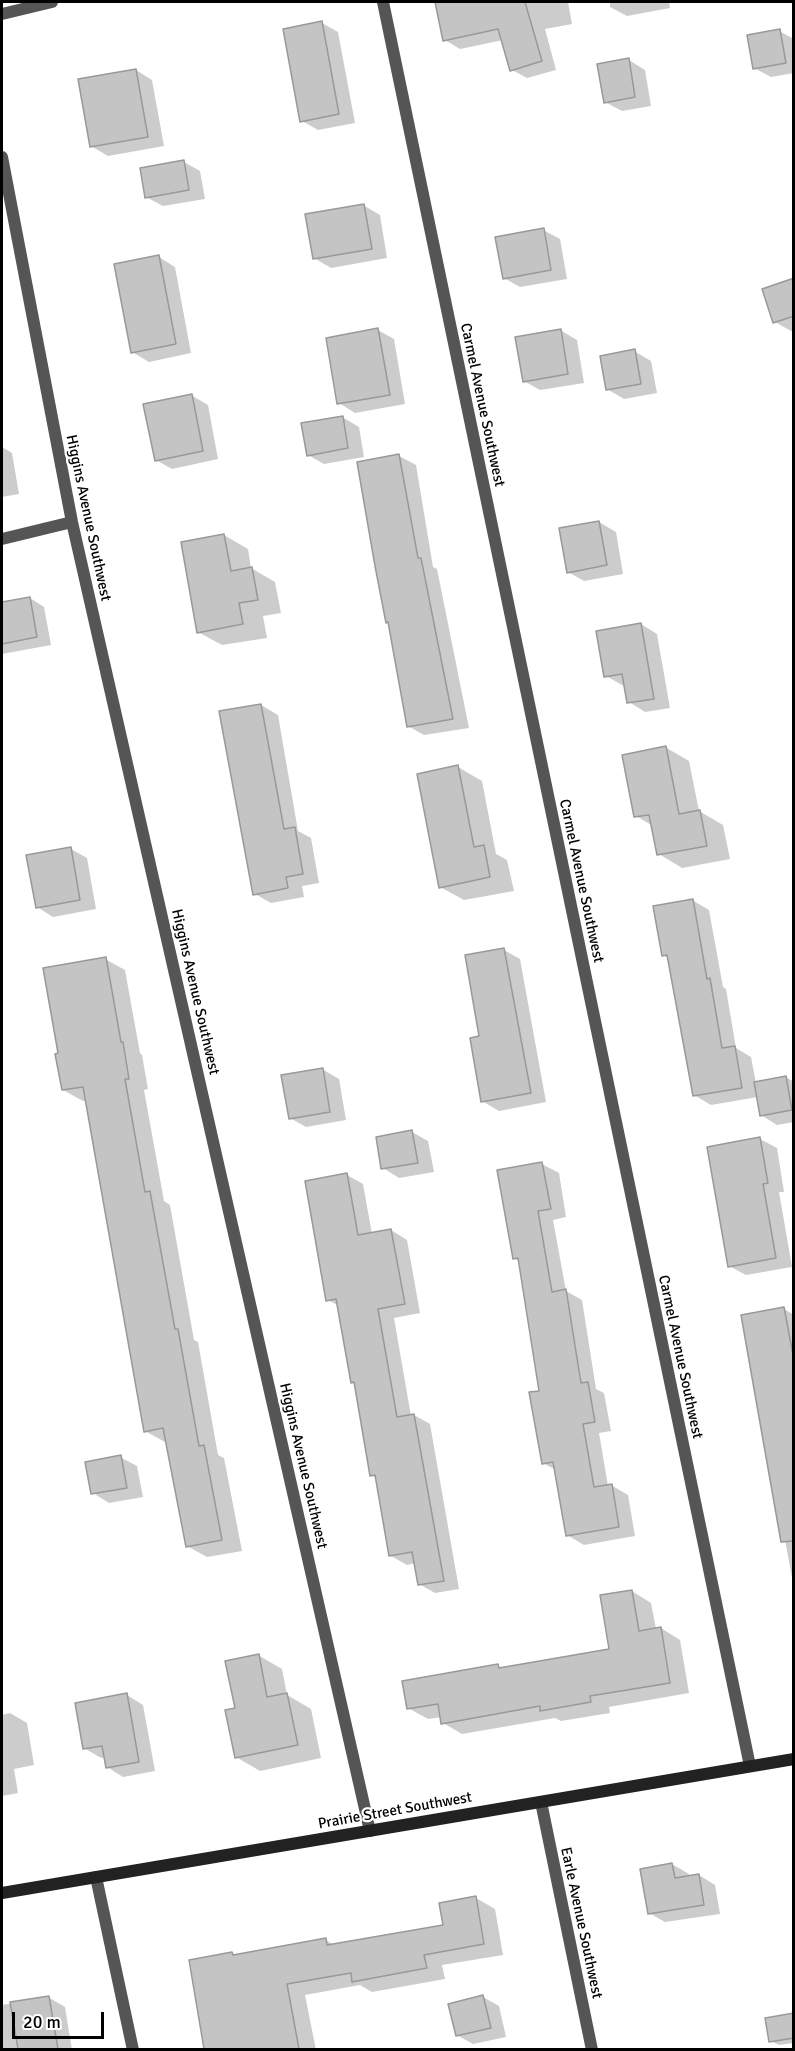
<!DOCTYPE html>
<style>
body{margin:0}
#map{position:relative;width:795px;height:2051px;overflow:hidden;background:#fff;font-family:Signika,sans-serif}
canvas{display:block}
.frame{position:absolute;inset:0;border:3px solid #000;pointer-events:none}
.scale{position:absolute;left:12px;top:2012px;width:92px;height:27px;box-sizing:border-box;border:3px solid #000;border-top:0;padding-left:8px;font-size:18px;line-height:21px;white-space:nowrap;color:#000;-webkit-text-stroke:4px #fff;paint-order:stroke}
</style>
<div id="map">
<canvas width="795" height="2051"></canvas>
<div class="frame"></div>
<div class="scale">20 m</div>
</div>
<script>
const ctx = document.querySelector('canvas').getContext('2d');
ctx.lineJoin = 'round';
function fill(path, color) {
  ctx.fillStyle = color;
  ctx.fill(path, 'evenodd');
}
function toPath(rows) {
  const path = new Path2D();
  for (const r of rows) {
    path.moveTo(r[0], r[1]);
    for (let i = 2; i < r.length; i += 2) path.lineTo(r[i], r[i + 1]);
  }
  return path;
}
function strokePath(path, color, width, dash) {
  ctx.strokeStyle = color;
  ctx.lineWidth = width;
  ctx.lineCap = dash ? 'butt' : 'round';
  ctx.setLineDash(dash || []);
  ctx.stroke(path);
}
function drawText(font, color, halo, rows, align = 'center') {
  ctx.font = font + ' Signika,sans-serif';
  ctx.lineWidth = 4.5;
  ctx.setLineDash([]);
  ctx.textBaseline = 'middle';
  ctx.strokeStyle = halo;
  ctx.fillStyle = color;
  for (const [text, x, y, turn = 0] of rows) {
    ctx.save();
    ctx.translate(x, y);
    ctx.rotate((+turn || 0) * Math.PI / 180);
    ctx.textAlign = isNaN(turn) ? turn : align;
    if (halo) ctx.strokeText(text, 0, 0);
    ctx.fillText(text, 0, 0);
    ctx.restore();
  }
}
fill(toPath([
 [436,2,568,2,572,24,545,29,556,70,527,78,512,70,503,40,460,49,445,40],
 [610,2,669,2,670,8,627,16,610,7],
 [322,23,338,32,355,123,318,130,302,121],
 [779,31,794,39,794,73,771,77,754,68],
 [629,60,645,70,651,106,622,111,605,102],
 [136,70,152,80,164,146,108,156,91,146],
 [184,162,200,171,205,199,163,206,146,197],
 [363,205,380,215,387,258,331,268,314,258],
 [543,230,560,239,567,279,520,287,504,278],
 [159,257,175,267,191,353,149,362,132,352],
 [794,280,794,331,791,331,775,322],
 [378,330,394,339,405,404,355,413,339,403],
 [560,330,577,340,584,383,540,390,524,381],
 [634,351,651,361,657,393,624,399,607,389],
 [191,395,208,405,218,459,172,469,156,460],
 [342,417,359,427,364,457,324,464,308,455],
 [2,447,12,453,19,494,2,497],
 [399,456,416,465,433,567,437,569,469,728,424,735,408,726,390,623,387,622],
 [599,522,616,532,623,574,584,581,568,572],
 [224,535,248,549,251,568,275,582,281,613,263,616,267,638,222,645,198,632],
 [30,598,44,607,51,645,2,654,2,603],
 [641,624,657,634,670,708,645,712,629,702,626,685,622,685,606,676],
 [261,705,278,715,298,831,311,838,319,883,302,886,304,897,271,903,255,894],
 [665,747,689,761,699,811,723,825,730,859,682,868,659,854,653,826,636,816],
 [458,767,482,781,496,854,507,860,514,891,464,900,440,887],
 [71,849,87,858,96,909,53,917,37,907],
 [692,900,709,910,723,987,726,989,736,1048,751,1057,756,1083,786,1077,794,1082,794,1122,777,1125,761,1115,758,1097,711,1105,694,1095,669,959,663,955],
 [504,950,520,959,546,1102,499,1111,482,1101,481,1037],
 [105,959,125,970,140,1053,142,1055,148,1089,144,1090,164,1201,170,1205,194,1340,198,1342,218,1455,224,1458,242,1551,207,1557,187,1546,167,1442,165,1442,145,1431,87,1100,83,1101,63,1090,60,1054],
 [322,1069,339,1079,346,1120,306,1127,290,1118],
 [412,1132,428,1141,434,1172,399,1178,383,1168],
 [760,1139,777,1148,784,1192,779,1192,792,1267,746,1275,729,1266],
 [542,1164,559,1173,566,1217,553,1220,566,1291,582,1300,596,1389,604,1393,611,1431,599,1433,608,1486,611,1485,628,1495,635,1536,584,1545,567,1535,556,1470,543,1463,541,1392,520,1262,514,1258],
 [347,1175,363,1184,372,1234,391,1230,407,1240,420,1313,394,1318,411,1416,414,1415,430,1424,459,1589,435,1593,419,1584,416,1563,407,1565,391,1556,377,1479,372,1475,355,1384,352,1382,339,1306,328,1300],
 [784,1309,794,1315,794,1589,780,1512],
 [120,1457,137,1466,143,1497,109,1503,93,1493],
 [632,1591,651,1603,656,1629,661,1628,680,1640,689,1693,609,1707,610,1713,561,1721,555,1718,462,1734,443,1723,442,1717,428,1719,408,1708,498,1666,504,1669,610,1650],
 [258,1655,282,1669,287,1695,311,1709,321,1758,260,1771,236,1757,237,1709],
 [127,1695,143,1705,155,1771,123,1777,107,1767,105,1757,101,1758,84,1748],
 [10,1713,27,1723,34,1765,14,1769,18,1793,2,1796,2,1715],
 [672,1864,689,1874,689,1877,699,1875,715,1885,720,1914,665,1922,649,1913],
 [476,1898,495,1909,503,1955,442,1965,445,1979,372,1992,360,1985,305,1995,316,2050,206,2050,190,1961,232,1953,236,1956,326,1940,335,1946,445,1926],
 [48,1997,65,2007,72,2050,2,2050,2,2005],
 [483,1997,499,2006,506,2037,473,2044,457,2035],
 [794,2014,794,2043,779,2045,771,2041]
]), '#0003');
const building = toPath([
 [435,2,525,2,542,61,510,71,498,29,443,41,435,2],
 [322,21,339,114,300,122,283,29,322,21],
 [780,29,786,63,753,69,747,35,780,29],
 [629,58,635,97,604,103,597,64,629,58],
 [136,69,148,137,90,147,78,79,136,69],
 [184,160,189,190,145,198,140,168,184,160],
 [364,204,372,249,313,259,305,214,364,204],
 [544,228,551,270,503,279,495,237,544,228],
 [159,255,176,344,131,353,114,264,159,255],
 [794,278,794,316,773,323,762,289,794,278],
 [378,328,390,395,337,404,326,338,378,328],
 [561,329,568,374,523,382,515,337,561,329],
 [635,349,641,384,606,390,600,356,635,349],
 [192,394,203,451,155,461,143,404,192,394],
 [343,416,348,448,307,456,301,423,343,416],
 [399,454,418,558,421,558,453,719,407,727,388,622,386,623,375,566,357,462,399,454],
 [599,521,607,565,567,573,559,528,599,521],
 [224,534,231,571,252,567,258,600,239,603,243,624,197,633,181,542,224,534],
 [30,597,37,637,2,644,2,602,30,597],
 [641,623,654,699,627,703,622,674,604,677,596,631,641,623],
 [261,704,284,829,295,827,303,874,286,877,288,888,253,895,219,711,261,704],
 [666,746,679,814,700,810,707,846,657,855,649,815,634,817,622,755,666,746],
 [458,765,474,847,484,845,490,877,439,888,417,774,458,765],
 [71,847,80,900,36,908,26,855,71,847],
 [693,899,707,979,710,978,722,1048,735,1046,742,1088,693,1096,667,955,662,956,653,906,693,899],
 [504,948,531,1093,481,1102,470,1038,479,1036,465,955,504,948],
 [106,957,121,1042,123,1042,129,1079,125,1079,145,1192,150,1191,175,1329,178,1329,199,1446,204,1445,222,1540,186,1547,163,1428,144,1432,83,1087,62,1090,55,1054,58,1053,43,968,106,957],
 [323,1068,330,1112,289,1119,281,1075,323,1068],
 [786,1076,792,1110,760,1116,754,1082,786,1076],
 [412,1130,418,1163,381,1169,376,1137,412,1130],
 [760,1137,768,1183,763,1184,776,1258,728,1267,707,1147,760,1137],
 [542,1162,551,1209,538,1211,552,1292,566,1289,581,1383,588,1382,595,1422,583,1424,594,1487,612,1484,619,1527,566,1536,553,1462,542,1464,529,1392,539,1391,518,1258,513,1259,497,1170,542,1162],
 [347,1173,358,1235,391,1229,405,1304,378,1309,397,1417,414,1414,444,1581,418,1585,412,1552,389,1556,375,1475,370,1476,354,1382,351,1383,336,1299,326,1301,305,1181,347,1173],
 [784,1307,794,1360,794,1541,781,1542,741,1315,784,1307],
 [121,1455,127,1488,91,1494,85,1462,121,1455],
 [632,1590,639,1631,661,1627,670,1683,590,1696,591,1702,540,1711,540,1706,441,1724,438,1704,407,1709,402,1681,498,1664,499,1668,609,1649,600,1595,632,1590],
 [259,1654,267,1697,287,1693,298,1745,235,1758,225,1710,235,1708,225,1661,259,1654],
 [127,1693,139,1762,106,1768,102,1746,83,1749,75,1703,127,1693],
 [672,1863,675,1878,699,1874,704,1905,648,1914,640,1869,672,1863],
 [476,1896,484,1944,424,1955,427,1968,352,1982,351,1973,287,1984,299,2049,204,2049,189,1960,232,1952,233,1955,326,1938,327,1945,443,1925,439,1903,476,1896],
 [483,1995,491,2028,456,2036,448,2004,483,1995],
 [49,1996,58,2049,18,2049,10,2002,49,1996],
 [794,2013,794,2038,769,2042,765,2018,794,2013]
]);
fill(building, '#c4c4c4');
strokePath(building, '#999', 1.5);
strokePath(toPath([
 [383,2,750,1766],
 [2,14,52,2],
 [2,157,72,522,370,1831],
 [2,539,72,522],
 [541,1802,592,2050],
 [96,1877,133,2050]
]), '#555', 12);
strokePath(toPath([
 [2,1893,794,1759]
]), '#222', 12);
drawText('15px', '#000', '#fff', [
 ["Carmel Avenue Southwest",482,405,78],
 ["Higgins Avenue Southwest",88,518,78],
 ["Carmel Avenue Southwest",581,881,78],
 ["Higgins Avenue Southwest",195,992,77],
 ["Carmel Avenue Southwest",680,1357,78],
 ["Higgins Avenue Southwest",303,1466,77],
 ["Prairie Street Southwest",395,1811,-10],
 ["Earle Avenue Southwest",581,1923,78]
]);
</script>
